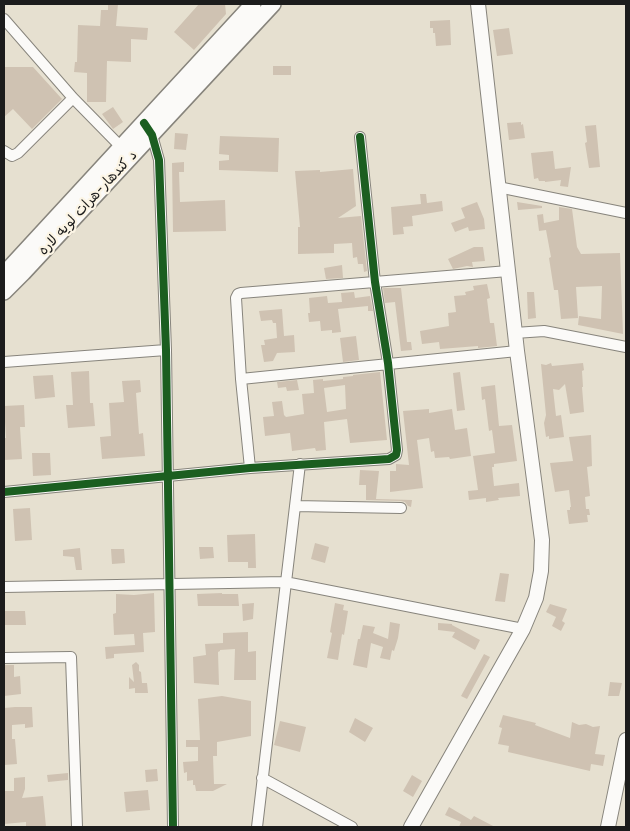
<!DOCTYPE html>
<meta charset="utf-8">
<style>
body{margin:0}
#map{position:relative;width:630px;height:831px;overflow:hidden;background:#e6e0d0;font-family:"Playpen Sans",sans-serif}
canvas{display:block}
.frame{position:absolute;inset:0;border:5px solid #1c1c1c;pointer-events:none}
</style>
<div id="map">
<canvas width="630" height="831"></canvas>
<div class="frame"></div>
</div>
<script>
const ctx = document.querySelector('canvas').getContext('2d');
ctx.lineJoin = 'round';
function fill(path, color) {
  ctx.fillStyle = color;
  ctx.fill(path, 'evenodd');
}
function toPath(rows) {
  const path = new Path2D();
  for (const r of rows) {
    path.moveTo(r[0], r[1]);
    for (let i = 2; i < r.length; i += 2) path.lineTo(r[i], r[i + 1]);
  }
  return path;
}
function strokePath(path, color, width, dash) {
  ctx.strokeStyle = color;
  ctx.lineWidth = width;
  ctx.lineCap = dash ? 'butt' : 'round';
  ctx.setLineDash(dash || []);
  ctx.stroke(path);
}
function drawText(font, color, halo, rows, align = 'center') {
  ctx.font = font + ' "Playpen Sans","Playpen Sans Arabic",sans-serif';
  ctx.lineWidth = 4.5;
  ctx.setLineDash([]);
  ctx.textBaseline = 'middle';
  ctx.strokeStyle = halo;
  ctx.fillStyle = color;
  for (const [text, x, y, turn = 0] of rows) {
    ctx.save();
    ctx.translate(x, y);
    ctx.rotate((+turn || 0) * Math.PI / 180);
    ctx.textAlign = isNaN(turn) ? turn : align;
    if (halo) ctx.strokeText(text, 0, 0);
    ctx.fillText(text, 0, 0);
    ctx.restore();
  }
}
fill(toPath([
 [108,4,118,4,116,26,148,28,147,40,131,39,131,62,107,61,106,102,87,102,87,73,74,72,75,62,77,62,78,25,100,26,101,10,108,10],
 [199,4,225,4,226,14,194,50,174,32],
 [450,20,451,45,436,46,435,33,433,33,433,28,430,28,430,21],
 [509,28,513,54,497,56,493,30],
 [273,66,291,66,291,75,273,75],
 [4,67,33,67,62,99,32,129,13,109,4,117],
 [113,107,123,122,113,129,102,114],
 [521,122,521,125,523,124,525,138,509,140,507,123],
 [596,125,600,167,589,168,585,143,587,142,585,126],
 [175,133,188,134,186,150,174,149],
 [220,136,279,138,278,172,219,170,219,161,229,160,229,155,219,154],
 [553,151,555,169,571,167,568,187,560,186,561,180,545,182,545,181,539,181,538,178,534,179,531,153],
 [184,162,184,172,179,172,180,202,225,200,226,231,173,232,172,163],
 [353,169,356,206,338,218,361,216,367,271,364,272,363,264,358,264,357,257,353,258,352,243,334,244,334,253,298,254,298,227,300,227,295,171,320,170,320,172],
 [420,194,426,194,427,203,442,201,443,211,412,216,413,226,403,227,404,234,393,235,391,207,421,204],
 [477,202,484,219,485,229,469,231,468,227,455,232,451,223,465,218,461,208],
 [517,202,542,206,542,208,518,210],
 [559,207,572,209,577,247,581,254,620,253,623,334,578,325,579,316,601,319,602,286,576,287,578,318,561,319,558,290,554,290,549,258,551,257,546,230,539,231,537,215,543,214,544,223,559,220],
 [474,247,483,247,485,261,472,262,473,267,467,266,453,269,448,259],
 [342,265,343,278,326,279,324,268],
 [487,284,490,298,487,299,490,323,494,323,497,346,478,348,478,346,440,349,439,342,422,344,420,331,449,326,448,313,456,312,454,296,466,295,465,292,474,290,473,286],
 [383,288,401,288,407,342,411,342,412,350,401,351,395,302,385,303],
 [354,292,355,298,370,296,373,311,368,311,368,306,338,309,341,332,332,333,332,330,321,331,320,321,309,322,308,313,310,313,309,298,327,296,328,303,342,302,341,293],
 [527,292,534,292,536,318,528,319],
 [282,309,284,336,294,335,295,352,277,353,273,361,264,362,261,345,265,345,264,340,277,338,276,323,273,323,272,320,261,321,259,311],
 [356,336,359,360,343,362,340,338],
 [551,363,552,366,583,363,584,370,582,371,583,387,582,387,584,412,570,414,565,384,559,390,553,389,556,416,561,415,564,437,549,439,549,436,546,437,544,423,546,415,541,364,546,365],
 [89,371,90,403,93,403,95,426,68,428,66,405,73,405,71,372],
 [380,372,387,440,350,443,347,419,324,422,326,450,316,451,315,448,292,451,290,433,265,436,263,417,274,416,272,402,282,401,284,415,286,417,304,414,302,394,314,393,313,380,323,379,323,381,343,379,343,377,353,376,353,375],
 [345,385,346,409,327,412,324,388],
 [460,372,465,410,457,411,453,373],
 [53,375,55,397,35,399,33,376],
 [140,380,141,392,136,393,139,434,143,433,145,456,102,459,100,437,111,436,109,403,124,402,122,381],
 [297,380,299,390,287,391,286,387,278,388,277,382],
 [495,385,499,426,512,425,517,461,494,464,494,467,492,467,494,486,519,483,520,496,498,498,499,500,486,502,486,498,469,500,468,491,478,490,473,456,495,453,492,430,489,431,485,399,482,400,481,387],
 [24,405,25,427,20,427,22,459,4,460,4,438,6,438,4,406],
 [429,409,429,413,452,409,455,430,467,428,471,456,450,459,449,457,435,458,434,451,431,452,429,438,417,440,423,488,390,492,390,471,396,471,396,464,409,465,403,411],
 [591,435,592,466,587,467,590,496,585,497,586,509,589,509,590,515,587,515,588,522,569,524,567,510,570,510,570,507,571,507,569,490,555,492,550,463,573,461,569,437],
 [32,453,50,453,51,475,33,476],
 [360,470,379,471,376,499,412,500,411,507,408,506,405,502,401,501,366,500,366,485,359,485],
 [30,508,32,540,15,541,13,509],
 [255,534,256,568,248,568,248,562,228,562,227,535],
 [315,543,329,547,325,563,311,559],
 [199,547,213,547,214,558,200,559],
 [80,548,82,570,76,570,74,557,63,556,63,550],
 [111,549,124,549,125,563,112,564],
 [500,573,509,574,505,602,495,601],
 [154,593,155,632,143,633,144,652,114,654,114,658,106,659,105,647,135,645,134,634,114,635,113,614,116,613,116,594,134,595],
 [222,593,222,594,238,594,239,606,198,606,197,594],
 [254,603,253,619,243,621,242,604],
 [335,603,344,605,343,610,348,611,344,635,342,634,338,660,327,658,332,633,330,632],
 [550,604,567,609,562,621,565,623,561,631,552,626,556,617,546,612],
 [5,611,25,611,26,625,5,625],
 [390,622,400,624,398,638,394,651,392,650,390,660,380,658,383,647,371,643,367,668,353,665,358,639,360,639,363,625,375,627,373,633,388,639],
 [438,623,452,624,452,625,480,640,475,650,452,637,455,632,438,630],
 [248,632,248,652,256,651,256,680,234,680,235,649,220,650,220,651,218,652,219,685,194,683,193,657,206,655,205,644,223,643,223,633],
 [484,654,490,657,467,699,461,696],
 [136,662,139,665,139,671,141,672,142,683,147,683,148,693,135,693,135,688,129,689,129,677,134,682,132,665],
 [4,665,14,665,14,677,20,676,21,694,4,696],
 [610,682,622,683,619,696,608,696],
 [222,696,251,701,251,736,217,742,217,756,213,756,214,784,227,784,213,791,196,791,195,785,193,785,193,780,187,781,187,772,184,773,183,762,198,761,198,747,186,747,186,740,200,740,198,699],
 [15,707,32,707,33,727,25,728,25,724,12,725,12,739,15,739,17,764,4,765,4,732,5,732,4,708],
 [503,715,536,723,535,725,570,738,572,722,579,725,586,724,593,727,600,726,595,754,605,755,603,766,591,764,590,771,508,752,509,746,498,744,502,728,499,727],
 [355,718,373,728,365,742,349,732],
 [280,721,306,727,300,752,274,745],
 [157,769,158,781,146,782,145,770],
 [68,773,68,780,48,782,47,775],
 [412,775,422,781,413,797,403,791],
 [25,777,25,789,22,798,43,796,46,827,26,827,26,822,4,824,4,791,14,791,14,778],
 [148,790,150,810,126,812,124,792],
 [449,807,471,820,474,816,495,827,459,827,461,822,445,815]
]), '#cfc2b2');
const minor = toPath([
 [4,19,73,98,125,151],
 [149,131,152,135,159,160,166,350,173,827],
 [4,151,12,156,18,153,73,98],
 [498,187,626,213],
 [515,333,544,331,626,347],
 [4,362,166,350],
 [241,379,517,351],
 [250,468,241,379,236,298,238,294,241,293,508,271],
 [4,492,250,468,389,459,396,455,397,450,388,363,375,282,360,137],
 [295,506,401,508],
 [4,587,285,582,523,629],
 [4,658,71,657,77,827],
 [262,778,352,827],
 [257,827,300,464]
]);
const major = toPath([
 [411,827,523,629,536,598,541,571,542,540,517,351,478,4],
 [608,827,626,740]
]);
const highway = toPath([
 [4,274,253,4],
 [4,292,23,273,273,4]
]);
strokePath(minor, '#87847c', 12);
strokePath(major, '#87847c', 16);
strokePath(highway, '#87847c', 18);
strokePath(minor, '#fbfaf8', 10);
strokePath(major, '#fbfaf8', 14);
strokePath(highway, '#fbfaf8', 15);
strokePath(toPath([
 [144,123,152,135,159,160,166,350,173,827],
 [4,492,250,468,389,459,396,455,397,450,388,363,375,282,360,137]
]), '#1b5e20', 8);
drawText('14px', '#1c1c1c', '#fcf5e5', [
 ["د کندهار-هرات لويه لاره",88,203,-47]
]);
</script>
